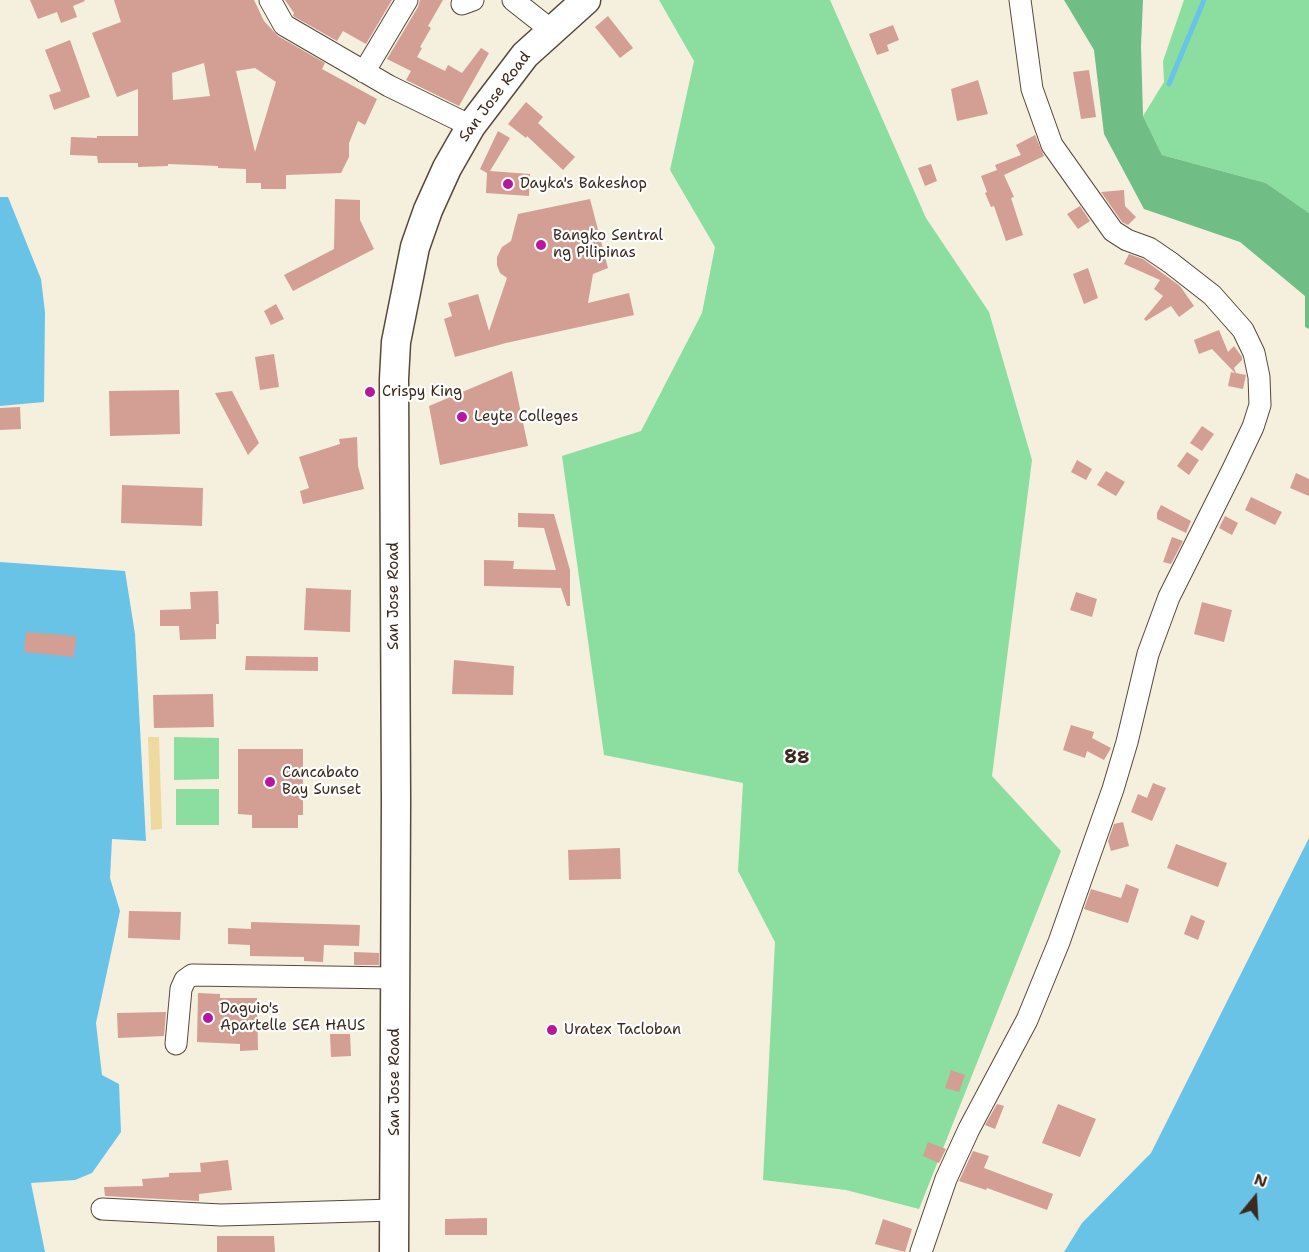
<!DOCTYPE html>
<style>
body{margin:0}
#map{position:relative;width:1309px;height:1252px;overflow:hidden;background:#f5efde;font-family:"Shantell Sans",sans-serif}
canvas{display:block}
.north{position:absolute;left:1225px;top:1168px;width:60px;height:60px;-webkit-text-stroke:4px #fff;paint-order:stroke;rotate:18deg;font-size:16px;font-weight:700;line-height:24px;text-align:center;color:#3b2a1e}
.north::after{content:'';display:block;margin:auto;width:21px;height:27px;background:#3b2a1e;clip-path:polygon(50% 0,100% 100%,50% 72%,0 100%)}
</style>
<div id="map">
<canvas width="1309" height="1252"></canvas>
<div class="north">N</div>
</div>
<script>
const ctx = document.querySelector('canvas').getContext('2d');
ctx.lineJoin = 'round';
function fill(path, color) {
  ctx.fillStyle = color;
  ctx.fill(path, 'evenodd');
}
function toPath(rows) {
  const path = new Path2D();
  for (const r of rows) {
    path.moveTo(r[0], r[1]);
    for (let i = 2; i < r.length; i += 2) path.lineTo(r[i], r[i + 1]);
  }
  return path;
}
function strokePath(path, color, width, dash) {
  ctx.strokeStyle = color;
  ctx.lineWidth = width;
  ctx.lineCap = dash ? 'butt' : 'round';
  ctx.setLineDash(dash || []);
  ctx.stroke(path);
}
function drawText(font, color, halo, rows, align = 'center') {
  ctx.font = font + ' "Shantell Sans",sans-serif';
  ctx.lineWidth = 4.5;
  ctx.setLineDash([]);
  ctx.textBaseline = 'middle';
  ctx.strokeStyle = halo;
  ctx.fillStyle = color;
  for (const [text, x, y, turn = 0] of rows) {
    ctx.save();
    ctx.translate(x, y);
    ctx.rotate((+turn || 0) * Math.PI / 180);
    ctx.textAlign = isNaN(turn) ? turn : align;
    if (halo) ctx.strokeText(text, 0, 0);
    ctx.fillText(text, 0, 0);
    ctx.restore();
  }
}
fill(toPath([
 [659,0,830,0,926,218,989,312,1032,460,992,776,1061,851,919,1209,846,1190,763,1180,775,942,738,871,743,783,604,755,562,456,641,431,702,313,715,247,670,170,694,61],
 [1184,0,1309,0,1309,213,1266,183,1162,155,1143,116,1164,82,1163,61],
 [174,737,219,738,219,779,174,780],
 [176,789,219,789,219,825,176,825]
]), '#8bde9f');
fill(toPath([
 [1064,0,1143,0,1141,46,1143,116,1162,155,1266,183,1309,213,1309,329,1305,327,1305,296,1240,242,1144,209,1104,134,1094,50]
]), '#70bd86');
fill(toPath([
 [148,737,159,737,162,829,151,830]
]), '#eeda9e');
fill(toPath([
 [0,197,8,197,41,279,45,312,44,402,0,406],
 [0,562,125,571,135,634,146,841,112,839,110,878,120,911,96,1023,102,1075,119,1084,121,1132,92,1173,75,1180,31,1183,45,1252,0,1252],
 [1309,838,1309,1252,1064,1252,1082,1223,1151,1153]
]), '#69c3e7');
strokePath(toPath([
 [1169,84,1204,0]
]), '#69c3e7', 5);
fill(toPath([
 [30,0,84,0,85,1,73,6,77,17,61,23,57,12,38,19],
 [114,0,254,0,264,21,278,36,325,63,322,69,377,99,365,125,358,121,349,143,349,157,341,173,286,175,286,189,261,189,261,183,246,183,246,169,218,168,218,166,195,165,168,164,168,166,138,167,138,163,98,163,97,156,70,155,71,137,97,138,97,136,138,136,138,89,117,97,92,33,121,22],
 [204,63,210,96,173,100,172,73],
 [255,68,276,82,255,152,236,71],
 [285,0,392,0,366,44,343,31,337,41,293,16,294,13],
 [420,0,443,0,428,26,431,28,420,47,422,48,417,57,445,71,448,65,462,73,481,48,489,53,459,106,406,80,411,71,387,59,418,7],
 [608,16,633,48,620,58,595,27],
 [893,25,899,40,887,45,889,51,877,55,869,34],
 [70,40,90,97,54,110,49,95,61,91,45,50],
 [1089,70,1096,117,1081,119,1073,72],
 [978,80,988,114,957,121,951,89],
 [526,102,543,117,538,123,575,157,563,170,527,136,526,138,508,124],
 [498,131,510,138,490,171,530,174,529,196,486,193,487,173,480,169],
 [1035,135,1044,156,1004,175,1014,197,1011,198,1023,235,1006,241,994,206,991,207,985,193,987,192,981,176,997,170,995,165,1021,155,1016,145],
 [931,164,937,181,925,186,918,168],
 [1124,190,1125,206,1136,217,1128,225,1122,222,1101,192],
 [335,199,360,200,360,220,374,249,293,291,284,275,334,249],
 [590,199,608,268,593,274,588,303,629,293,634,315,506,343,455,357,444,319,452,316,448,303,478,294,489,331,507,278,500,273,497,265,497,257,502,247,511,241,518,214],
 [1080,206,1090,221,1078,229,1067,214],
 [1129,254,1143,259,1180,286,1194,306,1179,317,1171,306,1146,321,1144,319,1163,296,1154,289,1160,280,1124,264],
 [1088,268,1098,298,1084,304,1073,274],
 [276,304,284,319,271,325,264,311],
 [1219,330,1228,352,1234,346,1242,357,1242,360,1234,368,1236,373,1246,375,1243,389,1228,386,1231,372,1235,373,1212,349,1199,354,1194,340],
 [274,354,279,387,260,390,255,357],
 [512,371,528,446,440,465,429,406],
 [179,390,180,434,110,436,109,391],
 [232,391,259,443,248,455,215,393],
 [20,407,21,429,0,430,0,408],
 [1202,426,1214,434,1202,451,1190,443],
 [357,437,358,466,364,489,303,504,300,491,309,488,299,457,340,444,339,439],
 [1187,452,1199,460,1189,475,1177,466],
 [1077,460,1092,469,1086,480,1071,472],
 [1106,471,1125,482,1116,496,1097,485],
 [1296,473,1309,479,1309,496,1290,488],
 [122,485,203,488,202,526,121,523],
 [1251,497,1282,512,1275,525,1245,510],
 [1161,505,1191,521,1186,533,1157,519,1157,513],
 [518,513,554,514,570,570,570,606,567,606,561,588,484,586,484,560,514,561,513,569,556,570,544,528,518,527],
 [1225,516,1238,523,1232,535,1219,528],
 [1172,537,1183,541,1171,564,1163,562],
 [306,588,351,590,350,632,304,630],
 [218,591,219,624,216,624,216,639,180,640,179,626,160,626,160,610,191,609,190,592],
 [1076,592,1097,599,1092,617,1070,610],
 [1202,602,1232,610,1224,642,1194,634],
 [26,632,76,636,74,657,24,652],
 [246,656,318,657,318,671,245,670],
 [454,660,514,666,513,695,452,694],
 [213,694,214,727,154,728,153,695],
 [1071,725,1094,732,1092,738,1111,748,1104,760,1087,751,1085,758,1063,750],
 [238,749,303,749,303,815,298,815,298,828,252,828,252,815,238,814],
 [1153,783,1166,788,1152,821,1131,812,1138,794,1147,798],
 [1123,822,1129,846,1111,851,1108,841,1114,824],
 [1176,844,1227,863,1218,887,1167,868],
 [620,848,621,879,569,880,568,850],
 [1126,884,1139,889,1128,923,1084,909,1091,889,1121,898],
 [129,911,181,912,180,940,128,938],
 [1191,915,1205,921,1198,940,1184,934],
 [251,922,360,925,359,946,324,945,323,962,304,961,304,957,250,956,250,945,228,944,228,928,251,929],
 [354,952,379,953,379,965,354,965],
 [198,993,220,994,220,998,257,998,258,1050,240,1051,240,1044,197,1042],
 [166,1012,164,1036,118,1038,117,1013],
 [330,1034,350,1034,351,1056,331,1057],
 [951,1070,965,1075,959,1092,945,1088],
 [997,1104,1004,1106,995,1129,985,1125],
 [1058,1104,1096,1119,1080,1157,1042,1143],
 [928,1142,946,1149,939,1163,923,1156],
 [973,1151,989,1156,984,1168,1053,1194,1047,1210,987,1188,986,1190,959,1181],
 [228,1160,232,1190,199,1194,199,1201,105,1196,104,1187,143,1186,142,1179,169,1177,169,1173,201,1172,200,1163],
 [487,1218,487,1235,445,1235,445,1219],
 [883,1219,912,1229,905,1252,875,1244],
 [217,1236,274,1236,275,1252,217,1252]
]), '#d39e93');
const minor = toPath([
 [270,0,284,25,389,86,471,126],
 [513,0,551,30],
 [462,4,473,0],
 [364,72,407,0],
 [176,1044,181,989,185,980,192,975,395,978],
 [102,1209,221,1215,394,1210],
 [921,1252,946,1179,969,1129,1027,1020,1059,942,1113,789,1127,742,1148,654,1169,597,1233,469,1253,427,1260,405,1259,377,1254,353,1243,330,1212,295,1171,263,1149,248,1127,240,1113,231,1052,145,1032,89,1020,0]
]);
const secondary = toPath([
 [394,1252,396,801,394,379,396,342,415,247,428,210,447,168,471,126,525,55,586,0]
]);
strokePath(minor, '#57483b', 23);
strokePath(secondary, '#57483b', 31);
strokePath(minor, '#fff', 21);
strokePath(secondary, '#fff', 28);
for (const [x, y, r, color] of [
 [508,184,6,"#b5179e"],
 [541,245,6,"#b5179e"],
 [370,392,6,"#b5179e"],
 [462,417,6,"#b5179e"],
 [270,782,6,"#b5179e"],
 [208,1018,6,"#b5179e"],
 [552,1030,6,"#b5179e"]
]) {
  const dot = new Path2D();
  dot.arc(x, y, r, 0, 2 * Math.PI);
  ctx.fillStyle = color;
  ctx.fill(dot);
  strokePath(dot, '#fff', 2);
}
drawText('15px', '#3b2a1e', '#fff', [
 ["San Jose Road",495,97,-53],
 ["San Jose Road",394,596,-90],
 ["San Jose Road",395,1082,-90]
]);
drawText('15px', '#3b2a1e', '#fff', [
 ["Dayka's Bakeshop",520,184],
 ["Bangko Sentral",553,236],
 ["ng Pilipinas",553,253],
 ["Crispy King",382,392],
 ["Leyte Colleges",474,417],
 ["Cancabato",282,773],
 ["Bay Sunset",282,790],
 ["Daguio's",220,1009],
 ["Apartelle SEA HAUS",220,1026],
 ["Uratex Tacloban",564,1030]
], 'left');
drawText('bold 18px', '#3b2a1e', '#fff', [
 ["88",797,758]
]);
</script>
